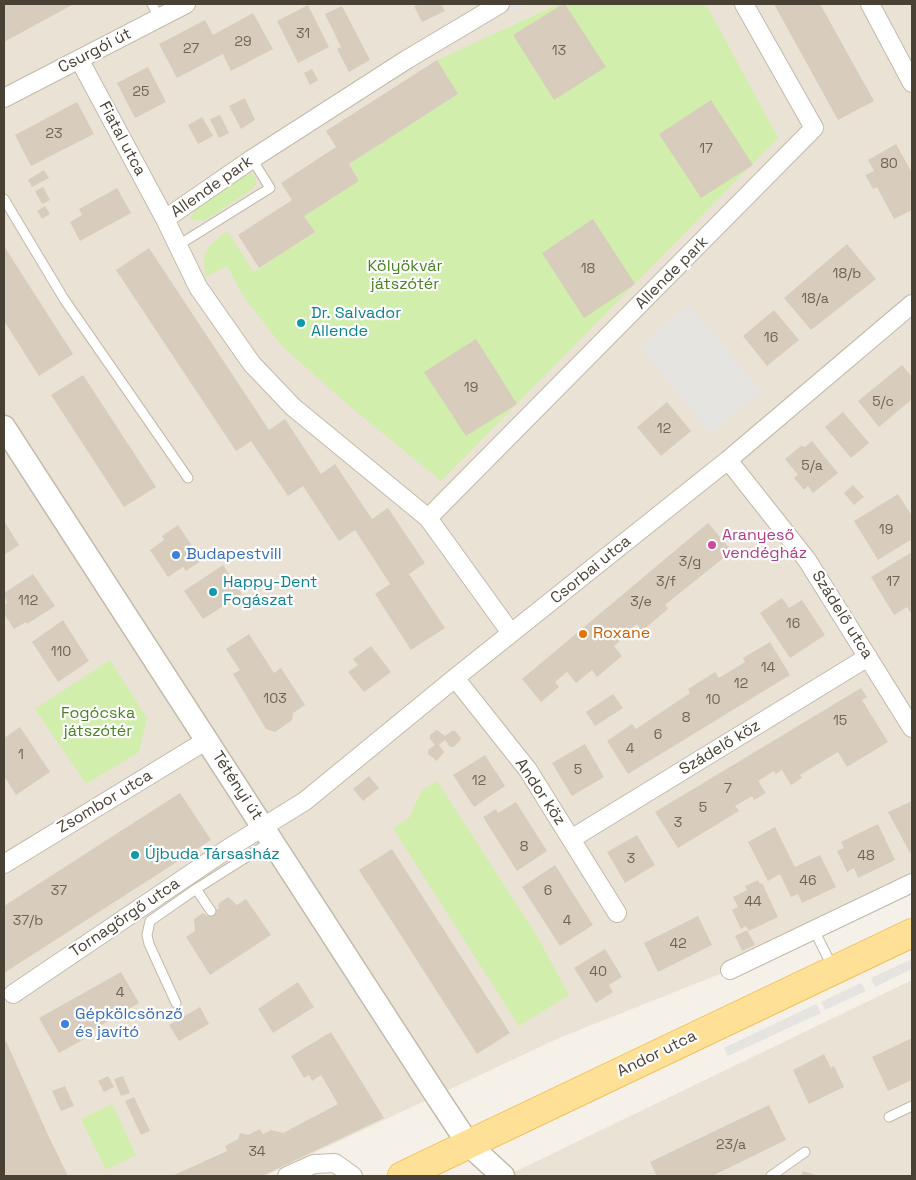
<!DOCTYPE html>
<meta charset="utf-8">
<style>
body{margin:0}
#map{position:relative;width:916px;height:1180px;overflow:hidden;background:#f5f1e8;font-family:"Space Grotesk",sans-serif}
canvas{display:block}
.frame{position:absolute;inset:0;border:5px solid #4a4135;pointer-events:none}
</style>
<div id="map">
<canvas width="916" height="1180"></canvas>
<div class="frame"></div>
</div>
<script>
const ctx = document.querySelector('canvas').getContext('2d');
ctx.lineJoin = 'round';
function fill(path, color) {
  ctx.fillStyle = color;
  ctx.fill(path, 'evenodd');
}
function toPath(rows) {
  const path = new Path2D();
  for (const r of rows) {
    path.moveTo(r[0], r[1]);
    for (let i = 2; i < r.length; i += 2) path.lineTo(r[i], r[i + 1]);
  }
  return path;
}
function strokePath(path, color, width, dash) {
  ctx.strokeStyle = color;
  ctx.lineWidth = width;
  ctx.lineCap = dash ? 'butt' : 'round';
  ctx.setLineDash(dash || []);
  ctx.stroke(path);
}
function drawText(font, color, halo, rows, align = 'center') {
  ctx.font = font + ' "Space Grotesk",sans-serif';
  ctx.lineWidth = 4.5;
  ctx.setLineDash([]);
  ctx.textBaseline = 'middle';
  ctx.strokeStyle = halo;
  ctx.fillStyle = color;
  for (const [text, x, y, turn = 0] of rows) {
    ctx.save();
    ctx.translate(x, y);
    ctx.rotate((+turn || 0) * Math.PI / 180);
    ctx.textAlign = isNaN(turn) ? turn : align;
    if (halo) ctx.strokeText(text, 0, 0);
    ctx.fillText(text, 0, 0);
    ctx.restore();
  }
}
fill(toPath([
 [4,4,912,4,912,883,730,970,559,1038,265,1176,4,1176],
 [912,980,912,1176,506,1176]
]), '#eae3d5');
fill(toPath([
 [559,4,706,4,778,138,441,481,346,403,282,346,244,297,227,266,205,277,204,258,209,246,227,231,254,272,315,232,304,216,359,181,349,164,458,94,437,60],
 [246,172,250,172,256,177,256,184,251,190,207,219,197,221,190,219,198,204],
 [110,660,147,718,139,752,86,784,35,709],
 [437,781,537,936,569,995,519,1026,393,828,409,818,422,790],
 [112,1104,136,1155,106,1170,81,1119]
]), '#d1eeac');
fill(toPath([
 [504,4,529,4,509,14],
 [689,304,761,391,711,434,640,347,657,330],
 [912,959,912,969,875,987,871,978],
 [861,983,866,991,825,1010,821,1002],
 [816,1004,821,1013,728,1056,724,1048]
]), '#e6e4e0');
fill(toPath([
 [4,4,74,4,4,42],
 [420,4,441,4,445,11,422,22,414,6],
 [563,4,565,4,606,67,554,100,513,35],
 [774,4,820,4,874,101,838,120],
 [308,5,329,47,298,63,277,21],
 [342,6,370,60,349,72,337,49,341,47,325,14],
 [253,13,273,49,231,71,223,54,177,78,159,44,205,20,213,35],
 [437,60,458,94,349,164,359,181,304,216,315,232,259,268,238,235,292,200,281,183,336,147,326,131],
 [148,67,166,102,135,118,117,83],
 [312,69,318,80,310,85,304,73],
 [245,98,255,120,241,129,229,106],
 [711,100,753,165,701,198,659,134],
 [77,102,94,134,31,166,15,135],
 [220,115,229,133,219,138,210,119],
 [202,117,213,136,198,144,188,125],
 [896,144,912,173,912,210,894,219,877,187,873,189,865,175,874,171,868,160],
 [44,170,49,178,32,187,28,180],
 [43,187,50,200,42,204,35,191],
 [117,188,131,213,80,241,70,222,82,215,79,209],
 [45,206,50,214,42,219,37,211],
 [593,219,635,284,584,318,542,253],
 [847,244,876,279,811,330,784,298],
 [4,246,73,354,39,376,4,321],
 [149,248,269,430,285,419,321,474,335,464,372,519,388,508,425,563,409,574,445,628,411,650,375,594,390,584,355,530,339,541,303,486,288,496,251,441,236,451,116,270],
 [774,310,799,340,767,366,743,336],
 [476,339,517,404,466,436,424,372],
 [902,365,912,377,912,399,879,427,858,401],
 [83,375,156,487,124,507,51,395],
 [667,402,691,431,661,456,637,427],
 [843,412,869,443,851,458,825,427],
 [812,441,838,473,813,493,808,486,804,490,794,478,798,475,785,459,801,446,805,447],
 [853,485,864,497,854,505,844,493],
 [898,494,912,516,912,539,878,560,854,521],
 [4,521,19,545,4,555],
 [708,523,732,551,665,605,668,609,642,631,637,624,627,632,628,634,614,646,622,656,597,677,592,670,576,683,567,672,555,682,559,687,541,702,522,679],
 [178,525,202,560,186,571,183,567,168,577,150,550,164,540,162,536],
 [912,552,912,615,907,607,894,615,871,577],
 [223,565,242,594,203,619,184,591],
 [33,574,55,606,27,624,26,622,14,629,4,614,4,605,7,603,4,593],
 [782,598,789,608,802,600,825,635,790,658,760,613],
 [63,620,89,661,58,682,32,642],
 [249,634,274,673,281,668,305,705,293,713,292,720,275,732,266,729,233,674,240,670,226,649],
 [770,642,790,675,628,774,607,741,632,724,636,729,690,693,688,689,715,672,719,678,745,662,743,658],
 [371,646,391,672,364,692,348,672,358,665,353,659],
 [861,688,867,697,862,700,888,742,847,767,838,752,800,775,802,778,791,785,782,770,776,774,774,771,758,781,766,793,754,800,752,796,735,806,739,811,678,848,655,812],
 [613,694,623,708,595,726,586,712],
 [20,727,50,772,16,795,4,776,4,734,6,737],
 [437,730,445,736,452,731,455,731,461,738,460,741,453,747,450,747,445,740,439,745,444,752,437,761,428,754,428,750,435,745,430,739,430,735],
 [585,744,604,777,572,796,552,763],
 [485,755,505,786,474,807,453,775],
 [369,776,379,788,363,801,353,789],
 [180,793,211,840,4,973,4,906],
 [912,801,912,852,910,853,888,812],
 [516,802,547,851,517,871,483,817,496,809,498,813],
 [878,824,895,860,858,878,854,868,847,872,837,851,844,848,841,842],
 [775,827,795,867,820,855,836,887,802,903,798,894,791,897,780,874,768,881,748,842],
 [637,835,655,865,625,883,607,852],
 [392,849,510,1033,477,1054,359,870],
 [555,865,593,925,560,946,522,887],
 [758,880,760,884,762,883,778,917,749,931,746,926,741,929,732,910,738,907,733,897,747,890,745,886],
 [228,897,237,905,246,899,271,935,210,975,186,937,195,931,194,919,203,913,207,916,219,908,218,904],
 [698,916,712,945,658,972,644,943],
 [747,930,755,945,742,951,735,936],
 [605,949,622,977,609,985,613,992,596,1003,574,968],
 [121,972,139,1003,91,1031,93,1034,59,1053,39,1018],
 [298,982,314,1007,273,1033,258,1009],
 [200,1007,209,1024,179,1041,169,1025],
 [331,1032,384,1118,262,1176,172,1176,227,1151,225,1146,238,1139,240,1133,248,1135,260,1129,263,1134,271,1130,283,1133,338,1104,321,1075,312,1081,309,1075,304,1078,291,1056],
 [912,1038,912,1080,888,1091,872,1057],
 [6,1041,48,1135,68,1176,6,1176,4,1171,4,1042],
 [824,1054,831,1068,834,1066,844,1087,809,1104,793,1070],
 [108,1076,114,1087,104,1092,98,1081],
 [123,1076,130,1093,121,1096,114,1079],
 [65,1086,74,1106,61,1111,52,1091],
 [134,1097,150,1131,141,1135,125,1101],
 [769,1105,786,1140,712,1176,657,1176,650,1162],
 [803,1171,819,1176,801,1176]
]), '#d8cdbc');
const service = toPath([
 [152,4,159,18],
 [4,199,64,299,188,478],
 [177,246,270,188,252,159],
 [196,889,211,911],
 [814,930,833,968],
 [176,1003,149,944,147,935,150,921,196,889,272,841],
 [889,1117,912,1106],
 [771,1176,805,1152]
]);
const minor = toPath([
 [870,4,912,83],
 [79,59,165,219,198,287,252,364,293,407,428,518,511,633],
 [4,98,186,4],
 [165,219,252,159,406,60,500,4],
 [728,460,807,560,912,728],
 [428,518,814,128,744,4],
 [455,678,528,770,617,913],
 [571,839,868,657],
 [4,864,207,740],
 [730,970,912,883],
 [13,994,229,848,305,801,455,678,728,460,912,304],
 [287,1176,314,1164,335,1163,353,1176]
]);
const tertiary = toPath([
 [4,427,438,1098,469,1145,503,1176]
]);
const primary = toPath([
 [402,1176,912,933]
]);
strokePath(service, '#c2b9a9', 11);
strokePath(minor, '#c2b9a9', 20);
strokePath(tertiary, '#c2b9a9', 25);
strokePath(primary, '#f0c15b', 30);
strokePath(service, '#fff', 9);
strokePath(minor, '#fff', 18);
strokePath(tertiary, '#fff', 22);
strokePath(primary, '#ffe097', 28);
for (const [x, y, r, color] of [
 [301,323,5,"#0f9aa8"],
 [712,545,5,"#d1479c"],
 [176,555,5,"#3f7fe0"],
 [213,592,5,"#0f9aa8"],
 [583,634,5,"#e8710a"],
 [135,855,5,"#0f9aa8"],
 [65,1024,5,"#3f7fe0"]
]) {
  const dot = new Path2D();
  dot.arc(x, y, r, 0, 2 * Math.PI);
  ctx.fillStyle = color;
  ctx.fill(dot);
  strokePath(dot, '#fff', 2);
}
drawText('14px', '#6e6457', null, [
 ["31",303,34],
 ["29",243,42],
 ["27",191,49],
 ["13",559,51],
 ["25",141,92],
 ["23",54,134],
 ["17",706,149],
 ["80",889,164],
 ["18",588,269],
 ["18/b",847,274],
 ["18/a",815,299],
 ["16",771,338],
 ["19",471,388],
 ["5/c",883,402],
 ["12",664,429],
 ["5/a",812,466],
 ["19",886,530],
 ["3/g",690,562],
 ["3/f",666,582],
 ["17",893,582],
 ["112",28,601],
 ["3/e",641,602],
 ["16",793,624],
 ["110",61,652],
 ["14",768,668],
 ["12",741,684],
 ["103",275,699],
 ["10",713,700],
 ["8",686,718],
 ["15",840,721],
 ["6",658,735],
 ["4",630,749],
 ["1",21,755],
 ["5",578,770],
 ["12",479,781],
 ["7",728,789],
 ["5",703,808],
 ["3",678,823],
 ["8",524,847],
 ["48",866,856],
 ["3",631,859],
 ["46",808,881],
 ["37",59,891],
 ["6",548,891],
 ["44",753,902],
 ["37/b",28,921],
 ["4",567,921],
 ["42",678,944],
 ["40",598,972],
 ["4",120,993],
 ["23/a",731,1145],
 ["34",257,1152]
]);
drawText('16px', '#4a4135', '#fff', [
 ["Csurgói út",95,51,-27],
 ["Fiatal utca",122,139,62],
 ["Allende park",212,187,-35],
 ["Allende park",672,273,-45],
 ["Csorbai utca",591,570,-39],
 ["Szádelő utca",842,615,58],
 ["Szádelő köz",720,748,-31],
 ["Tétényi út",237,786,57],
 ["Andor köz",540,792,56],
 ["Zsombor utca",105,802,-31],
 ["Tornagörgő utca",125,918,-34],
 ["Andor utca",657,1054,-26]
]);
drawText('16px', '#488322', '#fff', [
 ["Kölyökvár",405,267],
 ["játszótér",405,285],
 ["Fogócska",98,714],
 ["játszótér",98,732]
]);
drawText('16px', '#0d838f', '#fff', [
 ["Dr. Salvador",311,314],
 ["Allende",311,332],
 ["Happy-Dent",223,583],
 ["Fogászat",223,601],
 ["Újbuda Társasház",145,855]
], 'left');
drawText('16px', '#b23c85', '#fff', [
 ["Aranyeső",722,536],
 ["vendégház",722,554]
], 'left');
drawText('16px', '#366cbe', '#fff', [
 ["Budapestvill",186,555],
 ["Gépkölcsönző",75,1015],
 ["és javító",75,1033]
], 'left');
drawText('16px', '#c56008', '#fff', [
 ["Roxane",593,634]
], 'left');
</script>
